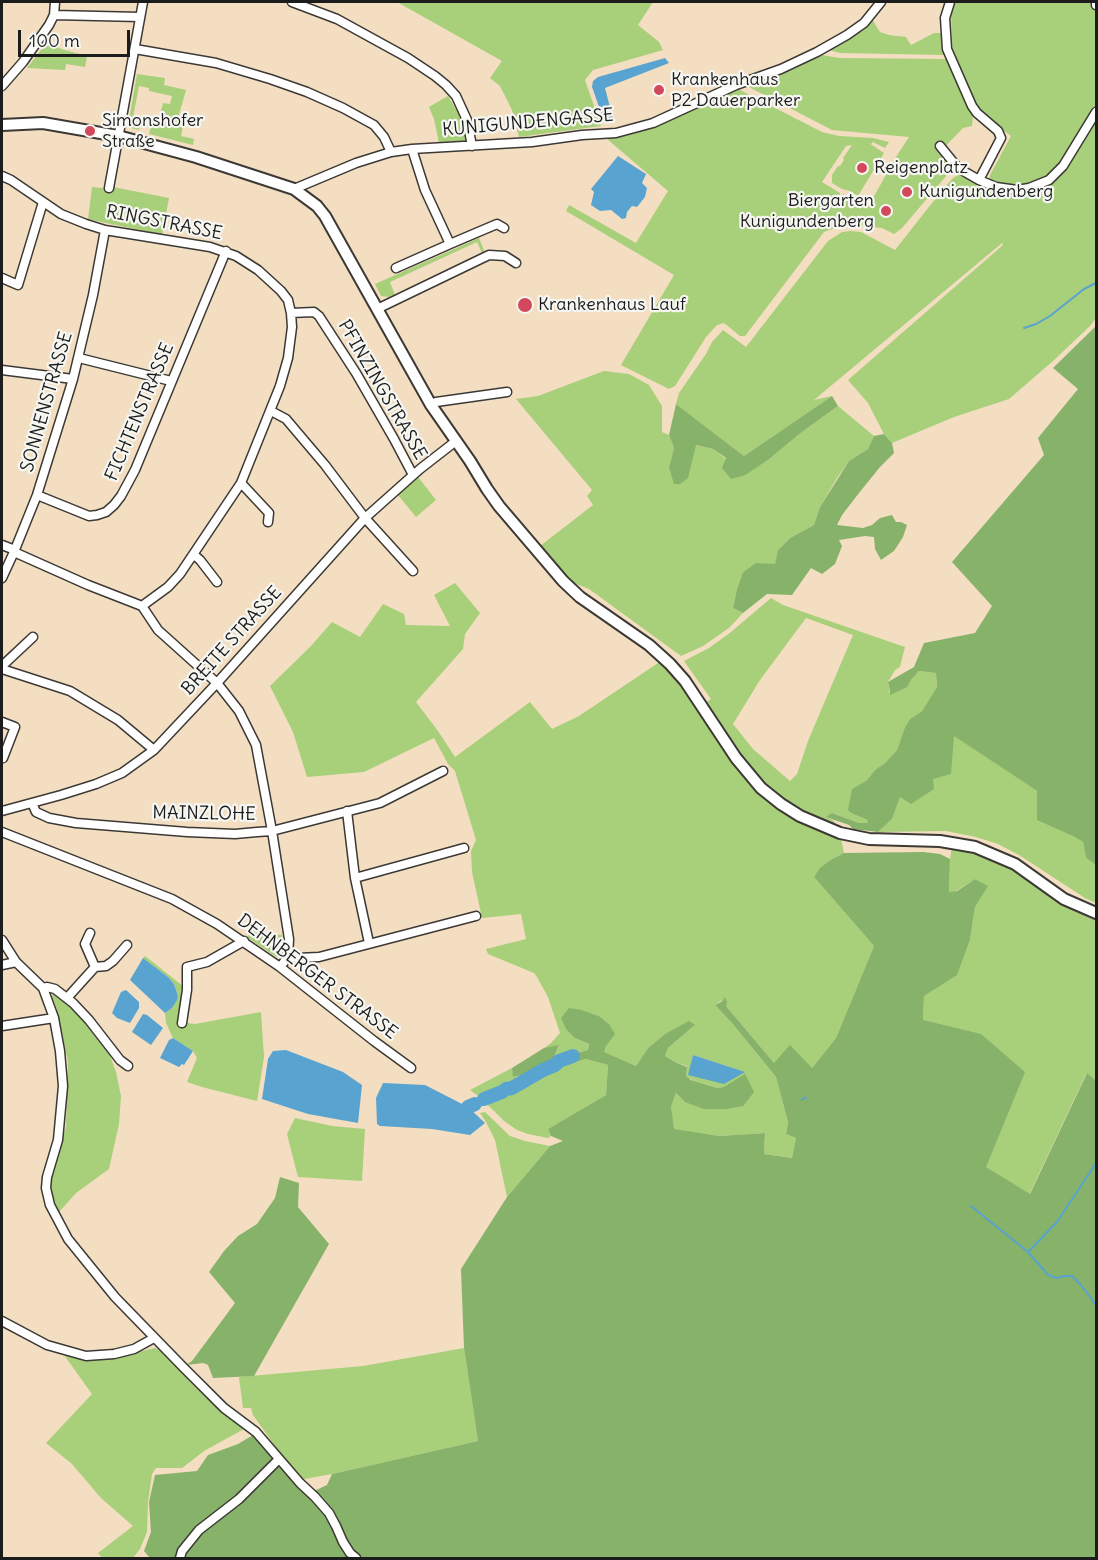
<!DOCTYPE html>
<meta charset="utf-8">
<style>
body{margin:0}
#map{position:relative;width:1098px;height:1560px;overflow:hidden;background:#f3dec2;font-family:Delius,sans-serif}
canvas{display:block}
.frame{position:absolute;inset:0;border:3px solid #1c1c1c;pointer-events:none}
.scale{position:absolute;left:18px;top:30px;width:112px;height:27px;box-sizing:border-box;border:3px solid #1c1c1c;border-top:0;padding-left:8px;font-size:18px;line-height:21px;white-space:nowrap;color:#1c1c1c;-webkit-text-stroke:4px #f6f6f2;paint-order:stroke}
</style>
<div id="map">
<canvas width="1098" height="1560"></canvas>
<div class="frame"></div>
<div class="scale">100 m</div>
</div>
<script>
const ctx = document.querySelector('canvas').getContext('2d');
ctx.lineJoin = 'round';
function fill(path, color) {
  ctx.fillStyle = color;
  ctx.fill(path, 'evenodd');
}
function toPath(rows) {
  const path = new Path2D();
  for (const r of rows) {
    path.moveTo(r[0], r[1]);
    for (let i = 2; i < r.length; i += 2) path.lineTo(r[i], r[i + 1]);
  }
  return path;
}
function strokePath(path, color, width, dash) {
  ctx.strokeStyle = color;
  ctx.lineWidth = width;
  ctx.lineCap = dash ? 'butt' : 'round';
  ctx.setLineDash(dash || []);
  ctx.stroke(path);
}
function drawText(font, color, halo, rows, align = 'center') {
  ctx.font = font + ' Delius,sans-serif';
  ctx.lineWidth = 4.5;
  ctx.setLineDash([]);
  ctx.textBaseline = 'middle';
  ctx.strokeStyle = halo;
  ctx.fillStyle = color;
  for (const [text, x, y, turn = 0] of rows) {
    ctx.save();
    ctx.translate(x, y);
    ctx.rotate((+turn || 0) * Math.PI / 180);
    ctx.textAlign = isNaN(turn) ? turn : align;
    if (halo) ctx.strokeText(text, 0, 0);
    ctx.fillText(text, 0, 0);
    ctx.restore();
  }
}
fill(toPath([
 [397,2,653,2,638,25,659,42,663,50,593,70,585,80,601,126,519,137,512,110,500,86,490,78,502,61],
 [955,2,1092,2,1096,11,1096,107,1076,137,1062,163,1049,175,1036,182,1018,187,989,180,990,175,1011,136,982,114,971,98,952,46,951,16],
 [872,19,880,32,889,35,906,37,911,45,934,33,942,33,944,55,840,53,829,50,864,30],
 [48,41,61,49,87,56,85,67,66,64,65,70,27,68],
 [822,55,839,58,947,59,957,84,973,115,972,126,963,128,939,153,953,168,902,228,894,234,882,228,847,224,843,220,845,224,824,232,745,336,740,336,724,323,717,325,706,337,675,386,669,389,621,365,674,275,566,211,569,205,636,243,668,191,607,139,659,125,738,89,822,132,839,136,873,138,889,142,885,148,873,142,871,144,869,143,884,153,858,196,850,191,842,189,832,183,832,175,838,166,840,166,844,160,843,158,852,145,846,146,822,182,840,193,839,202,843,194,868,207,896,157,909,137,832,130,747,86,790,71],
 [137,74,165,78,164,85,186,90,178,118,184,120,181,136,194,139,193,145,149,134,153,118,159,118,163,103,170,104,172,96,149,91,149,88,139,86,132,122,140,124,139,130,131,128,128,126],
 [448,96,460,116,464,131,466,139,463,143,439,143,434,119,429,107],
 [1096,116,1096,318,1090,326,1053,361,1009,399,954,417,892,443,884,434,868,403,848,380,1003,245,1002,243,814,400,832,396,744,456,676,404,679,393,706,354,712,342,723,330,746,347,828,241,842,232,850,231,861,232,895,250,932,203,952,179,958,175,998,191,1048,182],
 [92,187,112,189,113,187,169,198,162,235,88,219],
 [479,238,485,253,483,255,477,242,390,282,395,295,389,297,381,296,375,284],
 [604,371,629,374,649,385,662,406,662,432,669,435,674,448,669,467,691,459,695,445,713,449,745,474,768,460,802,432,838,406,874,436,868,449,849,461,837,478,820,507,814,525,790,538,778,550,775,565,756,563,743,572,737,589,733,608,743,613,729,628,703,646,681,656,589,589,574,583,540,546,593,505,587,496,592,490,516,399,538,396],
 [418,477,436,500,416,517,398,495],
 [455,583,480,613,465,634,463,649,416,702,438,731,455,757,530,702,552,729,579,716,661,661,681,684,698,708,711,699,684,661,709,648,731,632,771,598,783,605,905,647,900,667,895,670,888,682,890,694,911,680,919,671,936,673,937,688,922,711,910,719,905,727,897,750,885,763,875,770,867,780,852,789,853,814,869,820,867,823,859,823,832,813,827,817,834,821,841,839,844,853,832,859,814,877,874,946,836,1038,812,1068,774,1063,726,1006,725,998,715,1005,732,1023,776,1077,788,1122,786,1134,796,1138,792,1158,764,1154,765,1133,719,1136,673,1130,671,1107,676,1093,685,1102,724,1087,717,1088,692,1080,686,1076,687,1066,675,1062,665,1056,668,1048,694,1026,689,1022,665,1034,648,1048,636,1066,603,1052,606,1046,609,1024,599,1016,582,1010,575,1038,589,1044,588,1050,560,1058,554,1057,559,1046,544,1048,551,1043,560,1033,548,997,537,977,534,973,488,954,486,949,526,939,521,914,482,918,472,872,471,851,476,840,455,771,448,764,434,738,364,772,307,777,293,732,270,686,311,646,332,622,360,637,383,604,404,614,406,625,450,626,434,595],
 [806,618,853,635,808,741,797,774,790,781,753,749,733,724,760,680],
 [693,1055,744,1072,689,1075],
 [953,735,1037,791,1073,836,1083,842,1086,858,1096,865,1096,903,1085,898,1019,855,998,844,976,837,946,831,878,832,892,819,900,796,933,779],
 [952,847,973,850,1006,864,1021,873,1056,899,1085,916,1096,921,1096,1081,1086,1074,1029,1195,986,1167,923,1020,924,996,957,974,970,940,975,907,987,886,975,879,956,891,949,893,950,859],
 [252,931,282,935,283,946,283,952,281,956,277,957,272,954,247,937],
 [145,956,184,987,179,1022,195,1024,261,1012,264,1057,257,1101,202,1087,187,1082,197,1058,193,1051,173,1038,166,1023,165,1013,172,1008,178,996,174,984,168,977,143,958],
 [54,992,79,1012,95,1031,109,1053,116,1072,121,1096,119,1124,109,1169,76,1193,59,1212,52,1196,50,1180,66,1127,68,1062,56,1006,52,997],
 [586,1059,608,1065,606,1095,548,1129,551,1136,548,1138,528,1134,517,1130,504,1121,481,1098,470,1090,512,1068,514,1077,535,1073,537,1078,561,1066],
 [485,1112,510,1136,525,1141,550,1146,507,1197,495,1140,486,1122,480,1113],
 [295,1118,332,1126,365,1129,362,1181,298,1177,287,1134],
 [155,1348,162,1351,193,1385,220,1411,244,1429,204,1451,182,1468,156,1468,152,1474,148,1502,147,1532,140,1549,133,1558,102,1558,98,1553,133,1526,101,1498,72,1464,46,1443,92,1394,64,1355,89,1360,109,1359],
 [464,1348,478,1441,332,1474,299,1480,253,1415,251,1408,243,1408,239,1377,363,1366]
]), '#a8cf79');
fill(toPath([
 [1096,326,1096,865,1086,858,1083,842,1073,836,1037,820,1037,791,954,736,951,774,933,779,934,789,911,804,900,797,892,819,878,832,853,829,849,825,826,817,832,813,859,823,867,823,868,820,853,814,848,810,852,789,867,780,875,770,885,763,897,750,905,727,910,719,922,711,937,687,936,673,919,671,911,680,907,687,890,695,890,691,888,682,914,667,924,643,975,633,992,606,952,562,1044,455,1038,438,1078,389,1053,368],
 [832,396,838,406,802,432,768,460,745,475,731,479,722,468,726,458,713,449,696,445,688,478,680,484,674,484,669,467,674,448,669,435,676,404,744,456],
 [884,434,892,443,894,453,880,467,859,493,842,515,837,525,863,528,872,525,880,518,892,515,896,522,901,522,907,525,903,537,894,551,881,560,875,549,874,537,865,536,839,540,842,546,835,564,822,574,811,568,792,595,767,594,743,613,733,608,737,589,743,572,756,563,775,564,778,550,790,538,814,525,820,507,849,461,868,449,874,436],
 [923,852,940,854,950,859,949,892,957,891,975,879,988,886,975,907,970,940,957,975,924,996,923,1020,981,1034,1025,1072,986,1167,1030,1194,1087,1073,1096,1081,1096,1558,150,1558,144,1551,151,1532,149,1502,155,1475,197,1471,208,1455,238,1444,253,1435,263,1445,267,1452,328,1514,326,1501,314,1491,327,1485,332,1474,478,1441,464,1348,461,1269,507,1197,550,1146,563,1141,551,1136,548,1129,606,1095,608,1065,586,1059,561,1066,537,1079,534,1073,513,1077,512,1068,544,1048,559,1045,554,1057,560,1058,588,1050,589,1044,575,1038,566,1029,561,1018,569,1008,582,1010,599,1016,609,1024,615,1034,606,1046,604,1052,636,1066,648,1048,665,1034,689,1021,695,1025,668,1048,665,1056,675,1062,687,1067,686,1076,691,1080,717,1088,724,1087,745,1074,754,1092,743,1106,726,1109,704,1109,685,1102,676,1093,671,1107,674,1129,719,1136,765,1133,764,1154,792,1158,796,1138,786,1134,788,1122,776,1077,732,1023,715,1005,721,1002,725,997,727,1002,726,1006,774,1063,790,1045,812,1068,836,1038,874,946,814,877,820,868,832,859,844,853],
 [280,1177,299,1183,298,1207,329,1244,254,1376,213,1378,208,1365,203,1363,186,1365,192,1361,235,1303,209,1272,224,1251,238,1236,257,1224,275,1198]
]), '#86b269');
fill(toPath([
 [665,58,669,63,605,88,613,119,610,122,603,118,592,87,593,81,598,77],
 [618,156,646,174,642,183,647,188,645,197,637,207,632,206,627,212,626,218,622,219,611,210,600,211,591,205,594,192,591,189],
 [143,958,168,977,174,984,178,996,177,1000,172,1008,165,1013,130,980],
 [126,990,139,1002,139,1008,130,1023,117,1018,112,1013,121,992],
 [143,1014,147,1015,163,1028,151,1045,132,1032],
 [173,1038,193,1051,184,1065,182,1064,179,1067,160,1058,169,1040],
 [286,1050,343,1072,362,1085,358,1123,308,1114,262,1099,268,1059,273,1051],
 [693,1055,745,1072,724,1084,688,1075],
 [383,1083,425,1085,468,1107,485,1123,470,1135,432,1129,380,1126,377,1124,376,1098]
]), '#59a3d0');
strokePath(toPath([
 [1024,328,1036,324,1050,316,1084,289,1096,283],
 [804,1098,806,1098],
 [802,1100,803,1099],
 [971,1206,1028,1252,1048,1275,1057,1278,1064,1276,1072,1276,1081,1285,1096,1305],
 [1029,1251,1057,1222,1096,1163]
]), '#59a3d0', 2);
strokePath(toPath([
 [484,1099,502,1092,506,1089,512,1088,543,1070,555,1065,559,1061,573,1056],
 [468,1107,475,1104]
]), '#59a3d0', 14);
const minor = toPath([
 [292,2,337,19,408,58,435,76,446,85,456,96,467,120,472,146],
 [950,2,945,18,947,49,972,106,977,113,998,131,1001,138,979,180],
 [1096,2,1096,5],
 [54,15,140,17],
 [135,49,216,63,270,79,307,92,343,108,374,125,384,137,391,152],
 [2,86,23,62,49,25,54,15,55,2],
 [940,146,958,168,979,180,996,187,1017,190,1029,188,1049,180,1063,166,1096,112],
 [2,176,11,180,61,214,86,224,105,230,210,247,236,256,258,270,281,291,288,300,291,313,292,327,288,358,280,386,241,483,180,574,168,587,142,606],
 [109,188,143,2],
 [294,189,356,163,391,152,412,149,532,142,582,135,616,133,653,123,736,85,781,69,817,52,847,35,864,23,881,2],
 [450,244,497,224,504,228],
 [396,268,450,244,425,190,412,149],
 [2,278,18,285,43,202],
 [377,309,489,255,505,256,516,263],
 [291,313,314,312,319,316,356,373,394,439,413,475],
 [79,358,171,381],
 [2,370,73,379],
 [431,405,436,402,507,392],
 [271,411,286,419,325,465,365,518,413,571],
 [241,483,269,513,268,522],
 [37,495,89,516,97,515,106,512,114,505,121,496,135,470,226,251],
 [2,545,15,550],
 [14,552,88,585,142,606,158,630,217,683,239,711,256,745,272,831,289,939,288,957,280,967],
 [194,555,200,560,217,582],
 [2,578,14,552,37,495,73,379,93,295,105,230],
 [2,666,33,637],
 [2,669,70,691,118,720,154,750],
 [2,722,15,727,3,758],
 [32,803,36,812,49,818,76,823,187,832,235,834,257,832,272,831,380,803,443,771],
 [2,811,61,795,96,784,122,773,154,750,217,683,365,518,420,469,456,441],
 [347,811,355,878,369,943],
 [2,832,172,899,217,924,280,967,374,1041,411,1068],
 [355,878,464,848],
 [90,933,85,944,95,967,106,966,113,961,127,945],
 [2,940,16,962,43,988,54,1018,60,1051,63,1086,58,1140,47,1177,46,1188,50,1205,68,1239,115,1297,184,1368,224,1408,256,1432,300,1483,315,1497,329,1513,336,1526,343,1542,350,1553,356,1558],
 [288,957,297,958,319,957,476,916],
 [2,965,16,962],
 [43,988,47,987,55,989,73,1003,89,1020,120,1060,128,1066],
 [67,998,95,967],
 [182,1023,187,990,187,967,207,962,244,941],
 [2,1026,54,1018],
 [2,1321,47,1345,86,1356,114,1354,134,1349,154,1338],
 [180,1558,182,1551,199,1530,239,1499,279,1459]
]);
const tertiary = toPath([
 [2,125,43,123,118,136,196,157,294,189,317,206,325,216,431,405,470,461,487,489,499,506,563,581,580,597,649,645,670,664,685,681,736,758,761,788,781,804,800,816,840,833,869,839,940,841,975,847,1015,864,1064,899,1096,913]
]);
strokePath(minor, '#3c3935', 11);
strokePath(tertiary, '#3c3935', 14);
strokePath(minor, '#fff', 8);
strokePath(tertiary, '#fff', 10);
for (const [x, y, r, color] of [
 [659,90,6,"#d1495b"],
 [90,131,6,"#d1495b"],
 [862,168,6,"#d1495b"],
 [907,192,6,"#d1495b"],
 [886,211,6,"#d1495b"],
 [525,305,8,"#d1495b"]
]) {
  const dot = new Path2D();
  dot.arc(x, y, r, 0, 2 * Math.PI);
  ctx.fillStyle = color;
  ctx.fill(dot);
  strokePath(dot, '#f6f6f2', 2);
}
drawText('18px', '#1c1c1c', '#f6f6f2', [
 ["Krankenhaus",671,80],
 ["P2 Dauerparker",671,101],
 ["Simonshofer",102,121],
 ["Straße",102,142],
 ["Reigenplatz",874,168],
 ["Kunigundenberg",919,192],
 ["Biergarten",874,201,"right"],
 ["Kunigundenberg",874,222,"right"],
 ["Krankenhaus Lauf",538,305]
], 'left');
drawText('18px', '#1c1c1c', '#f6f6f2', [
 ["KUNIGUNDENGASSE",528,123,-5],
 ["RINGSTRASSE",164,223,11],
 ["PFINZINGSTRASSE",382,390,60],
 ["SONNENSTRASSE",47,402,-74],
 ["FICHTENSTRASSE",140,412,-67],
 ["BREITE STRASSE",232,641,-48],
 ["MAINZLOHE",204,814,1],
 ["DEHNBERGER STRASSE",317,977,37]
]);
</script>
